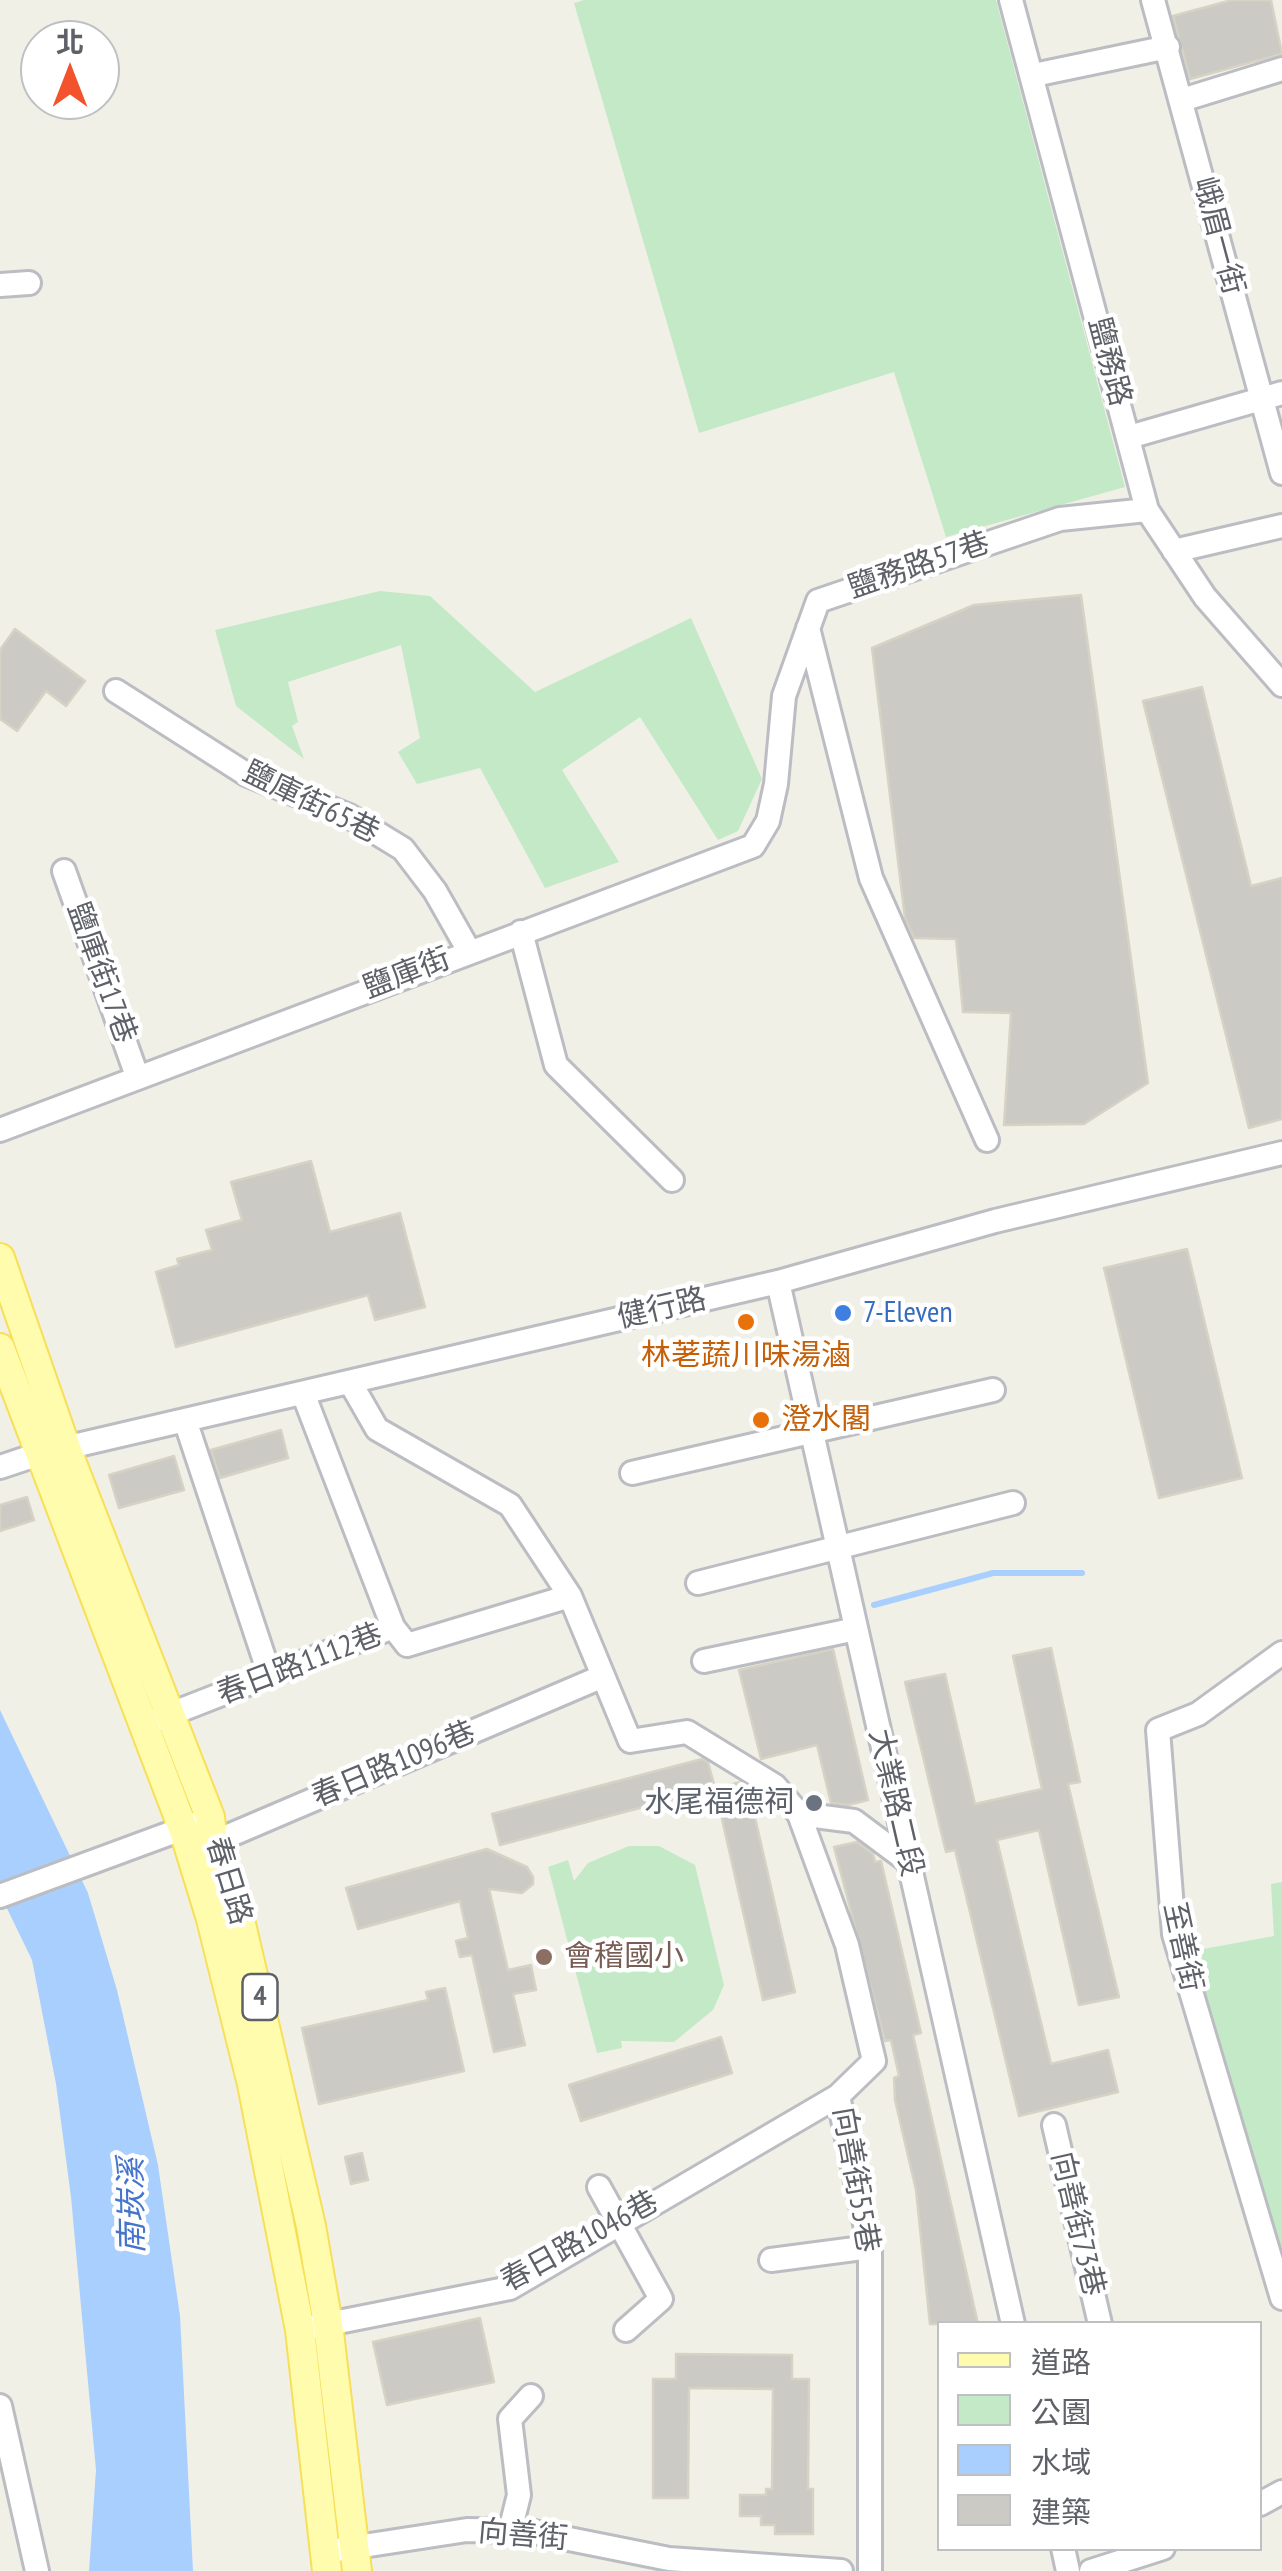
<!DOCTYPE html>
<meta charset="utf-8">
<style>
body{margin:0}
#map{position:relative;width:1282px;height:2571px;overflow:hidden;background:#f1f0e7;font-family:"PT Sans Narrow","Noto Sans TC",sans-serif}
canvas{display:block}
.legend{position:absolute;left:937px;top:2321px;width:325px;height:230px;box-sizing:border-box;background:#fff;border:2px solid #bfc0c3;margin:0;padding:12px 18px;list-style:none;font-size:30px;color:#5e6168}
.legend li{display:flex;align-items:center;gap:20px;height:50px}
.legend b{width:50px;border:2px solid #bfc0c3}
.north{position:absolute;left:20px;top:20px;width:100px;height:100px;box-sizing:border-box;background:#fff;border:2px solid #bfc0c3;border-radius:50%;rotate:0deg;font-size:28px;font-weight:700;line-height:40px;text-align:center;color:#5e6168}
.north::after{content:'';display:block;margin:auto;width:35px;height:45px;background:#f2532c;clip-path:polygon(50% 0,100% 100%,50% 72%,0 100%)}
</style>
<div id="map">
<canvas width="1282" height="2571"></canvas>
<ul class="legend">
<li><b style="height:12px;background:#fffcae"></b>道路</li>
<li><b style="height:28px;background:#c3e9c7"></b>公園</li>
<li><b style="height:28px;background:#a9cfff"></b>水域</li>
<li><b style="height:28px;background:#cccac4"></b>建築</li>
</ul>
<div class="north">北</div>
</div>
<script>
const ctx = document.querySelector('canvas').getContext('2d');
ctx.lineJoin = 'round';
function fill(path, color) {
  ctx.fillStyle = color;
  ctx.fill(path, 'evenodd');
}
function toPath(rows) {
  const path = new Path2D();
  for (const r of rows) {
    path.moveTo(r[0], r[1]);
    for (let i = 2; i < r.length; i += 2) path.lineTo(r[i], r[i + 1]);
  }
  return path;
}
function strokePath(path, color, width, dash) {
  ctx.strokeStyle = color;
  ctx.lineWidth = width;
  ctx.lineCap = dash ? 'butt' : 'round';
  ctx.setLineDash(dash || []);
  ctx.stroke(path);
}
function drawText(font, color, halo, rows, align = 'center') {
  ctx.font = font + ' "PT Sans Narrow","Noto Sans TC",sans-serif';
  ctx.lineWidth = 9;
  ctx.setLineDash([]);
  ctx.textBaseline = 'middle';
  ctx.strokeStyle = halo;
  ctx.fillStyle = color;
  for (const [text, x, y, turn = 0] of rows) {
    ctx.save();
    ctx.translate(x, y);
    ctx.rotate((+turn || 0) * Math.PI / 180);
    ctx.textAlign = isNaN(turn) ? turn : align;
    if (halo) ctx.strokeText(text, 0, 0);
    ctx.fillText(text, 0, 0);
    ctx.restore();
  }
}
fill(toPath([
 [584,0,996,0,1125,487,946,537,894,372,699,433,574,3],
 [380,591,430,596,535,692,691,618,762,779,738,831,718,840,640,717,562,770,619,862,545,888,480,768,417,784,398,752,420,738,401,645,288,682,298,722,292,726,304,759,236,706,215,630],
 [629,1846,659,1846,695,1865,724,1985,713,2010,674,2042,621,2041,622,2048,597,2053,548,1867,568,1860,574,1881,588,1863],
 [1282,1882,1282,2260,1187,1952,1274,1936,1271,1884]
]), '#c3e9c7');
fill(toPath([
 [0,1710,88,1893,117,1990,158,2165,180,2316,193,2571,89,2571,96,2470,71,2197,56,2084,32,1960,0,1894]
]), '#a9cfff');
strokePath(toPath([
 [874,1605,993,1573,1082,1573]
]), '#a9cfff', 6);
const building = toPath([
 [1232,0,1271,0,1282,54,1190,79,1173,16,1232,0],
 [1081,595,1148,1083,1084,1124,1004,1125,1011,1013,963,1012,956,939,914,938,905,918,872,648,974,605,1081,595],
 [15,629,85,681,66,706,46,691,17,731,0,719,0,650,15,629],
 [1202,687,1251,886,1282,878,1282,1119,1249,1128,1143,701,1202,687],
 [311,1161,330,1232,400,1213,425,1307,375,1320,368,1295,176,1347,156,1272,179,1265,177,1259,212,1250,206,1230,242,1220,231,1182,311,1161],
 [1187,1249,1242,1478,1159,1498,1104,1268,1187,1249],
 [281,1430,288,1458,220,1478,211,1450,281,1430],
 [174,1456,184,1490,119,1508,109,1475,174,1456],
 [27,1497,34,1520,0,1531,0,1505,27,1497],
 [1051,1648,1080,1782,1068,1784,1119,1997,1079,2005,1039,1830,997,1840,1051,2064,1108,2050,1118,2092,1019,2116,955,1850,946,1852,905,1682,945,1674,975,1804,1042,1789,1013,1656,1051,1648],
 [833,1649,868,1800,848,1805,831,1803,817,1745,761,1759,739,1670,833,1649],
 [702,1759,708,1762,715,1788,500,1845,492,1814,702,1759],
 [741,1782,748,1787,795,1992,763,2000,715,1788,741,1782],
 [857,1842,873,1854,875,1862,881,1861,921,2033,913,2035,978,2324,930,2324,916,2190,895,2100,894,2078,899,2076,891,2040,885,2041,834,1847,857,1842],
 [487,1849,527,1867,533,1877,533,1884,522,1893,489,1889,508,1970,531,1965,536,1990,513,1994,525,2045,494,2052,472,1955,460,1957,456,1941,468,1938,460,1901,358,1929,346,1888,487,1849],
 [445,1988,464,2071,319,2104,302,2028,428,2000,426,1992,445,1988],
 [721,2037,732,2073,581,2121,569,2085,721,2037],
 [362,2153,368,2180,351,2184,345,2157,362,2153],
 [480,2318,494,2382,387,2405,373,2342,480,2318],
 [676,2354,792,2355,792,2379,809,2379,808,2489,813,2489,813,2534,775,2534,775,2525,761,2525,761,2516,740,2516,740,2495,766,2495,766,2489,772,2489,773,2389,689,2388,688,2498,653,2498,653,2379,676,2379,676,2354]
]);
fill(building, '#cccac4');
strokePath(building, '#d6d3c5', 2.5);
const minor = toPath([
 [1011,0,1147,510,1205,597,1282,685],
 [1153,0,1282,473],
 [1034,75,1168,47],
 [1182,100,1282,69],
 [0,285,29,283],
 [1129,437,1282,393],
 [1174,551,1282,526],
 [808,628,871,878,987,1140],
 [116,691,246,774,349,816,403,849,435,891,469,951],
 [64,871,137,1076],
 [521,932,556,1065,672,1180],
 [0,1130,753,846,768,821,776,784,784,696,818,601,1060,519,1147,510],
 [778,1282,1013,2324],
 [350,1382,377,1429,510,1505,570,1596,630,1741,687,1732,775,1786,799,1814,854,1821,909,1862],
 [303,1393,393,1627],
 [185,1420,270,1676],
 [0,1467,39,1454,778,1282,995,1221,1282,1153],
 [632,1473,993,1390],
 [698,1583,1013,1503],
 [1282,1653,1198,1714,1158,1730,1174,1934,1282,2298],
 [704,1661,856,1629],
 [158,1719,393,1627,407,1645,570,1596],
 [799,1814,847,1945,874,2061,838,2096,870,2247,870,2571],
 [200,1848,601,1677],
 [0,1896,198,1823],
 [1054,2125,1100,2324],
 [599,2187,661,2299,626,2330],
 [771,2260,870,2247],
 [313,2327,510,2288,838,2096],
 [0,2406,37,2571],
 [1260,2504,1282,2492],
 [510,2531,519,2495,510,2419,531,2396],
 [1063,2548,1068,2571],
 [324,2552,467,2530,529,2531,669,2559,841,2571],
 [1091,2571,1163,2548]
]);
const major = toPath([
 [0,1258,66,1448,210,1817,213,1843,238,1911,311,2226,328,2324,357,2571],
 [0,1348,184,1831,211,1919,252,2084,300,2330,327,2571]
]);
strokePath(minor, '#bbbdc3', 28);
strokePath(major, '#f8df58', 32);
strokePath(minor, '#fff', 22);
strokePath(major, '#fffcae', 28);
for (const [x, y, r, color] of [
 [843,1313,10,"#3f7fe0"],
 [746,1322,10,"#e8710a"],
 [761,1420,10,"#e8710a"],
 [814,1803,10,"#6b7280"],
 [544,1957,10,"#8d6e63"]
]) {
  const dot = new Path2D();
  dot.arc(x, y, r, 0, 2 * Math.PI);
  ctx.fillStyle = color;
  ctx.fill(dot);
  strokePath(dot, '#fff', 4);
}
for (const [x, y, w] of [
 [260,1997,35]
]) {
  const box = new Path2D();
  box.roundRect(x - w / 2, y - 23, w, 46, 8);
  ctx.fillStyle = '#fff';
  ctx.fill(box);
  strokePath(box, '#5e6168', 2.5);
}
drawText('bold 28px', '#5e6168', null, [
 ["4",260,1997]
]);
drawText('30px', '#5e6168', '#fff', [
 ["峨眉一街",1218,236,75],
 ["鹽務路",1109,362,75],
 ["鹽務路57巷",919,566,-19],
 ["鹽庫街65巷",311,803,26],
 ["鹽庫街17巷",101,973,70],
 ["鹽庫街",407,974,-21],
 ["健行路",662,1309,-13],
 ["春日路1112巷",300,1665,-21],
 ["春日路1096巷",394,1765,-23],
 ["大業路二段",895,1803,77],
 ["春日路",228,1881,73],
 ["至善街",1182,1947,78],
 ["向善街55巷",855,2180,80],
 ["向善街73巷",1077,2224,77],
 ["春日路1046巷",580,2242,-29],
 ["向善街",523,2536,5]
]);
drawText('30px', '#366cbe', '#fff', [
 ["7-Eleven",863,1313]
], 'left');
drawText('30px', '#c56008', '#fff', [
 ["林荖蔬川味湯滷",746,1356],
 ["澄水閣",781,1420,"left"]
]);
drawText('30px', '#5b616d', '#fff', [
 ["水尾福德祠",794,1803]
], 'right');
drawText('30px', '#785e54', '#fff', [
 ["會稽國小",564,1957]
], 'left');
drawText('italic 32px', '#4475ca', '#fff', [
 ["南崁溪",133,2206,-91]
]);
</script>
